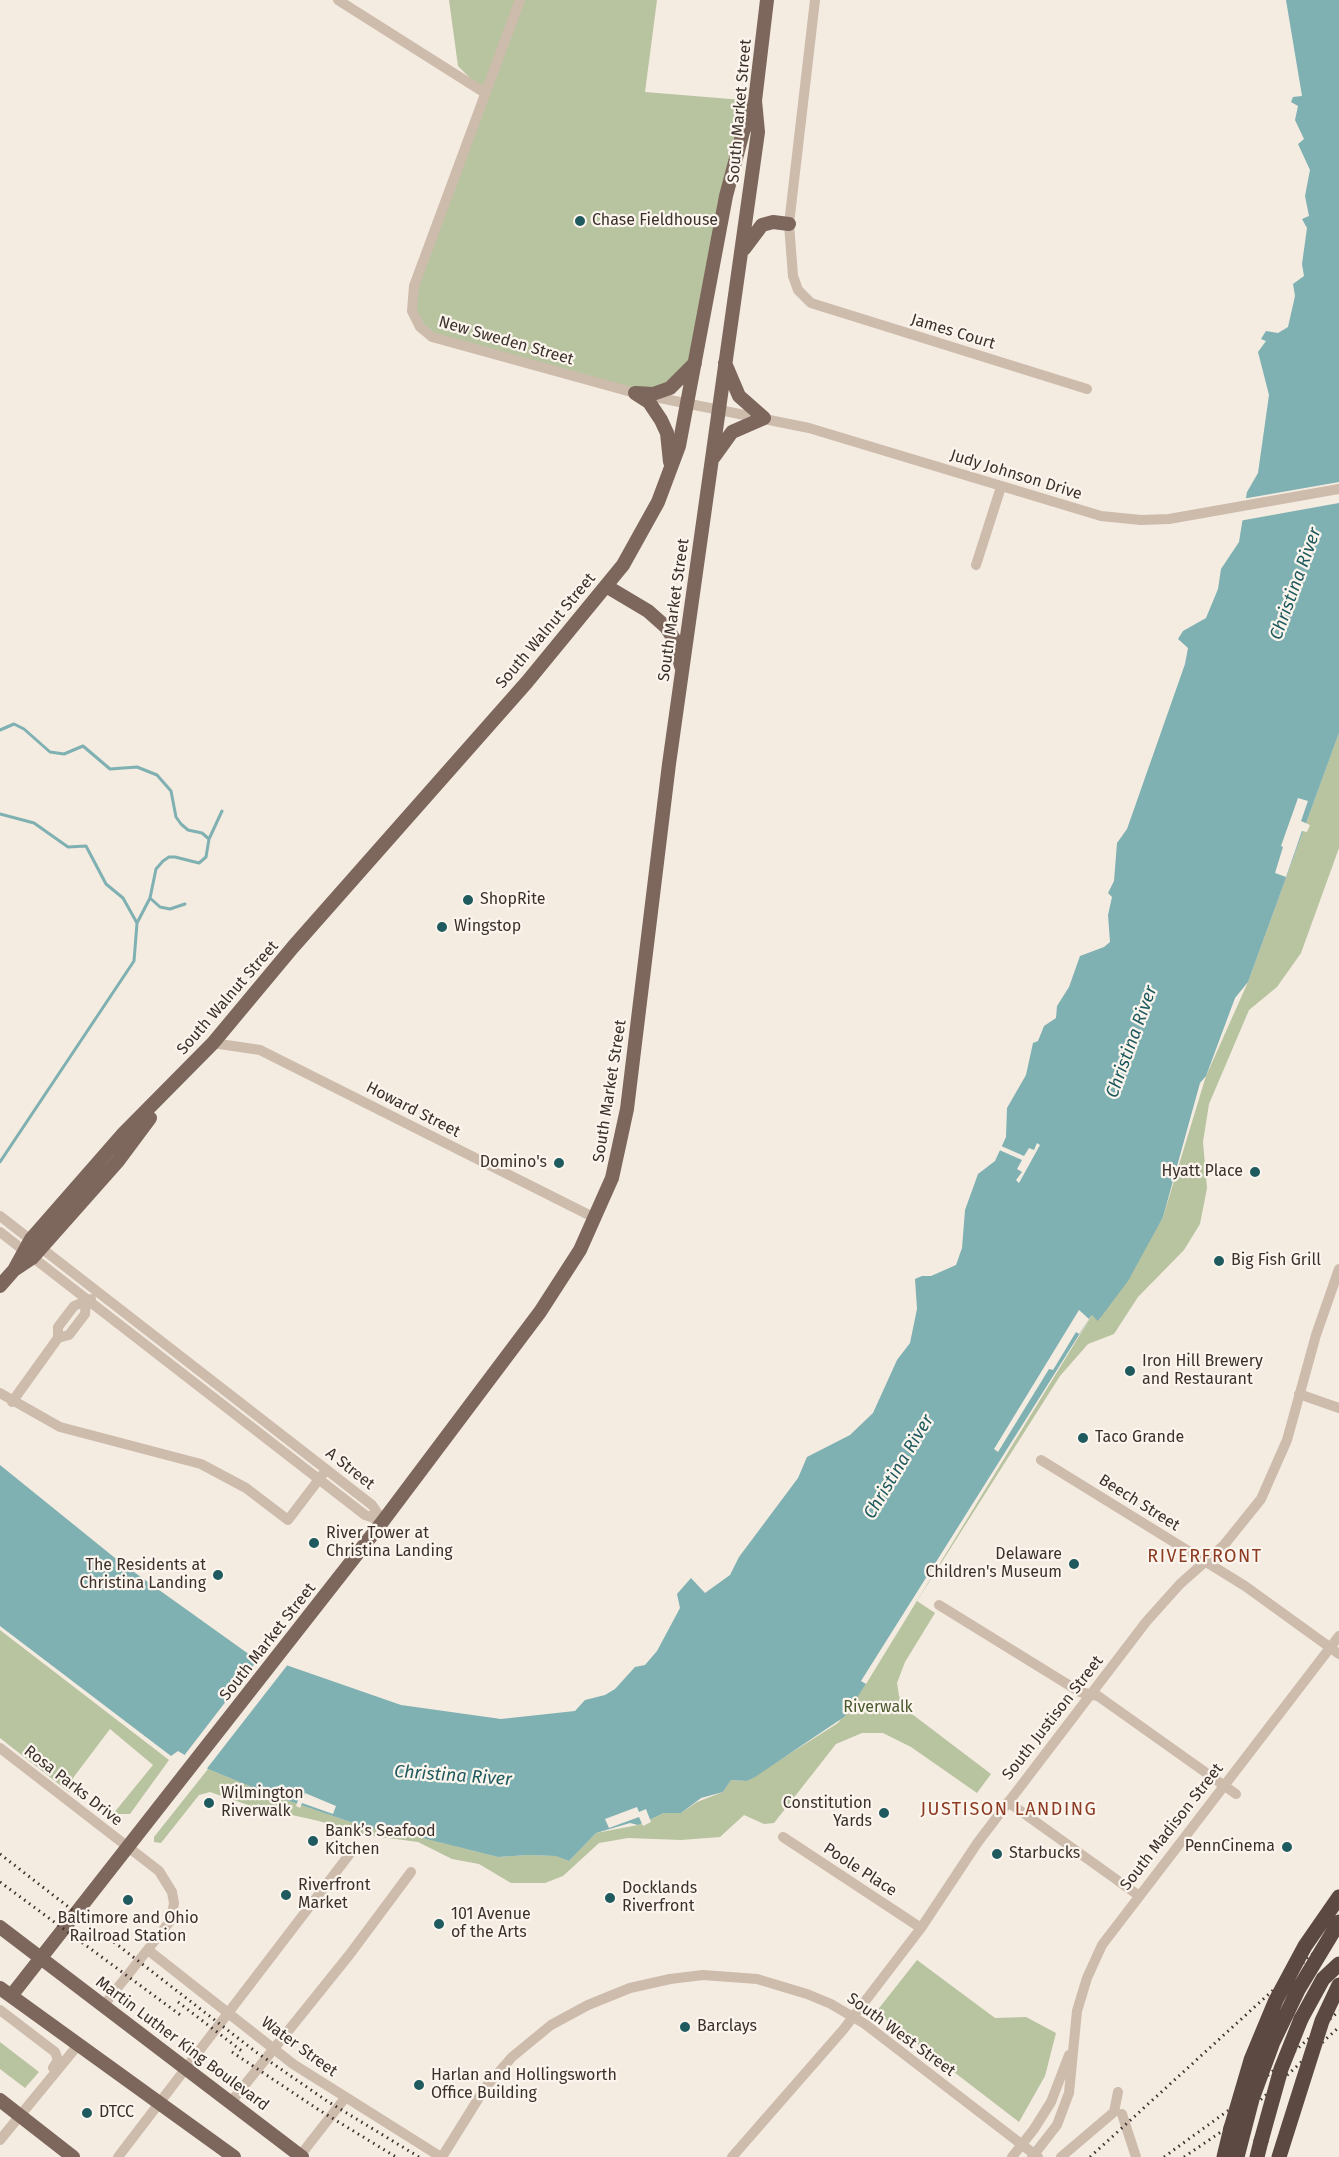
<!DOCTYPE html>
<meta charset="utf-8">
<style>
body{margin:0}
canvas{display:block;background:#f4ebe1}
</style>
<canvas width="1339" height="2157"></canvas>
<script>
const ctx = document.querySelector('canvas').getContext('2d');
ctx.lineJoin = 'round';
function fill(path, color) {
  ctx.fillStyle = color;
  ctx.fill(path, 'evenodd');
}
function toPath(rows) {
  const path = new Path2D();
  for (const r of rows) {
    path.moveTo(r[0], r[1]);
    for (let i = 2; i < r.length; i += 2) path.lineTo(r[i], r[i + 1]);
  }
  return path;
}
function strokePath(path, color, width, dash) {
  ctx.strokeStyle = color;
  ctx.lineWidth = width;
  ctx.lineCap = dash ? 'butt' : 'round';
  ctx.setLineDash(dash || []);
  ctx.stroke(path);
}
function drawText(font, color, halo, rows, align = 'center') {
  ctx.font = font + ' "Fira Sans",sans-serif';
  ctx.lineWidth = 4.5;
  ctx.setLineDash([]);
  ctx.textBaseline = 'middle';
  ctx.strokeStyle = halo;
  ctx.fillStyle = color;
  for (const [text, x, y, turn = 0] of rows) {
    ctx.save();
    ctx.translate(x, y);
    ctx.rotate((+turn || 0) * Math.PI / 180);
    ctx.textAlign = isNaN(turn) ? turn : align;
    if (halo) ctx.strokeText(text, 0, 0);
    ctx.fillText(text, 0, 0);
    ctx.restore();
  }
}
fill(toPath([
 [449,0,657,0,645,92,755,101,730,178,696,361,653,394,441,341,420,327,412,304,485,93,458,66],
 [1339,733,1339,848,1301,953,1277,987,1249,1010,1209,1104,1203,1142,1207,1188,1200,1224,1184,1250,1138,1297,1114,1334,1088,1344,1060,1376,917,1601,935,1613,905,1662,897,1683,899,1696,908,1711,991,1774,977,1793,911,1747,883,1733,862,1733,836,1744,774,1823,764,1824,744,1815,720,1837,681,1840,628,1838,599,1843,563,1876,545,1883,511,1883,479,1864,452,1859,418,1842,358,1834,319,1821,251,1806,210,1792,199,1795,161,1843,154,1842,154,1837,208,1769,270,1794,371,1829,377,1826,498,1857,528,1855,557,1856,569,1861,596,1833,638,1825,664,1813,681,1813,697,1802,723,1792,731,1780,747,1781,838,1723,866,1684,1092,1315,1099,1320,1163,1217,1206,1076,1248,982],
 [0,1630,169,1760,130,1814,113,1814,153,1765,110,1729,73,1778,76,1787,69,1792,0,1738],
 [917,1960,995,2018,1026,2017,1056,2033,1045,2076,1019,2122,876,2012],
 [0,2042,39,2072,25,2088,0,2069]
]), '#b8c4a0');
fill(toPath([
 [1286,0,1339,0,1339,733,1248,982,1235,998,1206,1076,1200,1083,1163,1217,1128,1281,1098,1321,1092,1315,1089,1319,861,1681,866,1684,844,1717,755,1777,747,1781,731,1780,723,1792,701,1798,681,1813,664,1813,638,1825,630,1823,596,1833,569,1861,556,1856,528,1855,498,1857,383,1828,371,1829,269,1794,208,1769,178,1751,171,1756,0,1626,0,1465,120,1562,250,1655,249,1658,275,1678,286,1665,401,1705,501,1719,575,1711,585,1700,605,1695,615,1689,635,1667,645,1665,657,1651,680,1608,677,1594,691,1578,705,1593,730,1575,739,1557,798,1478,807,1457,850,1435,873,1413,897,1360,910,1343,917,1309,915,1279,922,1276,931,1276,956,1265,962,1248,965,1210,978,1174,995,1161,1006,1137,1007,1108,1026,1075,1033,1043,1038,1041,1044,1026,1056,1018,1057,1006,1069,987,1080,956,1104,947,1110,942,1108,915,1112,897,1108,893,1114,881,1117,843,1127,829,1185,664,1188,648,1178,639,1183,631,1206,618,1218,589,1221,569,1239,542,1247,492,1258,473,1269,395,1258,352,1266,341,1261,339,1266,331,1278,333,1288,327,1295,296,1293,284,1304,276,1302,264,1307,228,1302,219,1309,216,1305,196,1310,170,1298,144,1304,139,1295,120,1298,106,1291,102,1293,97,1302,96]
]), '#7fb0b2');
fill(toPath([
 [1339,482,1339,503,1239,521,1242,499],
 [1298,798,1308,801,1301,821,1310,825,1307,832,1302,831,1286,877,1275,873,1283,847,1281,846],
 [1037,1143,1040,1145,1019,1183,1016,1180,1022,1172,1017,1169,1022,1160,997,1149,999,1145,1024,1156,1029,1148,1034,1150],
 [1079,1310,1089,1319,1079,1334,1076,1332,1053,1370,1049,1369,998,1452,994,1449],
 [257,1661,275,1674,284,1663,289,1663,205,1771,183,1757],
 [305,1793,336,1806,333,1814,302,1803,300,1808,296,1806,299,1797,303,1798],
 [637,1807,639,1812,646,1809,651,1822,643,1826,639,1817,609,1828,605,1819]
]), '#f4ebe1');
strokePath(toPath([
 [0,730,14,724,24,729,50,752,64,754,83,746,110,769,137,767,157,775,171,791,176,817,181,824,188,830,202,833,209,839],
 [0,814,34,823,68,847,86,846,106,884,123,898,137,923],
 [150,898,156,869,163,861,169,857,175,857,199,863,206,857,209,839,222,811],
 [0,1162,134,961,137,923,150,898,160,907,170,909,185,904]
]), '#7fb0b2', 3);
strokePath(toPath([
 [338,0,485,93],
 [520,0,414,286,412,311,420,327,432,337,635,393,809,428,1101,516,1141,520,1169,519,1339,489],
 [815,0,789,224,793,276,798,290,811,303,1087,389],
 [976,565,1001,487],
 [213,1043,260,1050,595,1218],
 [0,1216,372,1505,383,1521],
 [0,1232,365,1515,383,1521],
 [58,1338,69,1335,85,1314,86,1301],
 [0,1393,60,1427,201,1464,246,1488,288,1520,323,1474],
 [1299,1394,1339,1408],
 [12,1402,58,1338,58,1327,74,1306,91,1299],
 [1041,1460,1245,1586,1339,1654],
 [939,1605,1080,1692,1098,1696,1236,1794],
 [0,1748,159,1871,172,1892,174,1903,171,1920,104,2005],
 [1008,1802,1138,1895],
 [783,1837,921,1928],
 [148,1950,293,2064,441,2157],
 [0,2010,55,2052,58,2060,53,2068],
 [231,2102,350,1954,411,1872],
 [1122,2114,1136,2157],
 [0,2140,78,2045],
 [118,2157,352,1851],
 [299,2157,345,2098],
 [442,2157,485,2088,512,2057,551,2025,588,2005,630,1988,670,1979,703,1975,757,1979,807,1994,831,2004,865,2024,1038,2157],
 [732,2157,843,2030,921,1928,978,1842,1146,1622,1180,1584,1224,1545,1261,1499,1287,1440,1316,1335,1339,1269],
 [1012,2157,1034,2129,1051,2102,1069,2055],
 [1032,2157,1057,2125,1069,2093,1077,2011,1087,1978,1102,1945,1339,1636],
 [1061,2157,1114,2112,1118,2092]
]), '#cdbbac', 10);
strokePath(toPath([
 [744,249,762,225,773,222,789,224],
 [725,363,739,396,764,418],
 [635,393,649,402,661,420,667,433,670,462],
 [636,393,653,394,670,388,695,363],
 [714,457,732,432,764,418],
 [606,586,648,611,666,627,674,639,681,666],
 [14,1270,32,1258,118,1161,150,1118],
 [0,1286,14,1270,31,1239,122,1135,213,1043,293,947,527,682,623,565,658,502,679,446,726,196,743,132,753,106],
 [0,1927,302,2157],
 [0,1988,234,2157],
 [11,1996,383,1521,540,1312,580,1250,612,1178,627,1109,669,764,758,132,755,101,767,0],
 [0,2100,73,2157]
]), '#7d675c', 14);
strokePath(toPath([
 [1301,2019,1323,1979,1339,1964],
 [1224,2157,1231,2128],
 [1257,2157,1261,2141]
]), '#5c4a42', 15);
strokePath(toPath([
 [0,1854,256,2052,327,2101,419,2157],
 [0,1882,183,2017],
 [178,2002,243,2052],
 [232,2052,319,2110,396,2157],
 [1090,2157,1339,1930],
 [1164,2157,1233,2107,1339,2011],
 [1184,2157,1240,2119,1339,2027]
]), '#3b302b', 3, [1.5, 4.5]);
strokePath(toPath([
 [1231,2128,1251,2060,1276,2000,1305,1946,1339,1897],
 [1261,2141,1281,2069,1301,2019],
 [1237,2157,1252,2099,1273,2042,1298,1990,1339,1922],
 [1279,2157,1322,2021,1339,1985]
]), '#5c4a42', 15);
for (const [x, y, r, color] of [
 [580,221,6,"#1f5a5e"],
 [468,900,6,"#1f5a5e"],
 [442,927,6,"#1f5a5e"],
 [559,1163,6,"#1f5a5e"],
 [1255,1172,6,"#1f5a5e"],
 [1219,1261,6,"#1f5a5e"],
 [1130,1371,6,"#1f5a5e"],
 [1083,1438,6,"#1f5a5e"],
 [314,1543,6,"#1f5a5e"],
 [1074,1564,6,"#1f5a5e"],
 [218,1575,6,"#1f5a5e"],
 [209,1803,6,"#1f5a5e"],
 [884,1813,6,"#1f5a5e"],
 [313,1841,6,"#1f5a5e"],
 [1287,1847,6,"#1f5a5e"],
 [997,1854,6,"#1f5a5e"],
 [286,1895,6,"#1f5a5e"],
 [610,1898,6,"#1f5a5e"],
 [128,1900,6,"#1f5a5e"],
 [439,1924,6,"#1f5a5e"],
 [685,2027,6,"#1f5a5e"],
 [419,2085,6,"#1f5a5e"],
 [87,2113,6,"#1f5a5e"]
]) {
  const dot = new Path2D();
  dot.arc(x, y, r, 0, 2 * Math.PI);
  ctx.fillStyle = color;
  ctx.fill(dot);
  strokePath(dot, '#fbf5ee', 2);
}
drawText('16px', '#3b302b', '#fbf5ee', [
 ["South Market Street",740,111,-85],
 ["James Court",953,332,17],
 ["New Sweden Street",506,341,16],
 ["Judy Johnson Drive",1016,475,17],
 ["South Market Street",674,610,-82],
 ["South Walnut Street",546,631,-50],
 ["South Walnut Street",228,998,-49],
 ["South Market Street",610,1091,-81],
 ["Howard Street",413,1110,27],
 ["A Street",350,1469,38],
 ["Beech Street",1139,1503,32],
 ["South Market Street",268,1642,-52],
 ["South Justison Street",1053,1718,-52],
 ["Rosa Parks Drive",73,1786,38],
 ["South Madison Street",1172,1827,-52],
 ["Poole Place",860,1870,33],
 ["South West Street",901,2035,36],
 ["Martin Luther King Boulevard",182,2044,37],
 ["Water Street",299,2047,36]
]);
drawText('16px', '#3b302b', '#fbf5ee', [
 ["Chase Fieldhouse",592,221],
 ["ShopRite",480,900],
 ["Wingstop",454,927],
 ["Domino's",547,1163,"right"],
 ["Hyatt Place",1243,1172,"right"],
 ["Big Fish Grill",1231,1261],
 ["Iron Hill Brewery",1142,1362],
 ["and Restaurant",1142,1380],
 ["Taco Grande",1095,1438],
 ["River Tower at",326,1534],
 ["Christina Landing",326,1552],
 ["Delaware",1062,1555,"right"],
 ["Children's Museum",1062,1573,"right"],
 ["The Residents at",206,1566,"right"],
 ["Christina Landing",206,1584,"right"],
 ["Wilmington",221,1794],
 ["Riverwalk",221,1812],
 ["Constitution",872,1804,"right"],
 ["Yards",872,1822,"right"],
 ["Bank’s Seafood",325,1832],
 ["Kitchen",325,1850],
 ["PennCinema",1275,1847,"right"],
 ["Starbucks",1009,1854],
 ["Riverfront",298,1886],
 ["Market",298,1904],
 ["Docklands",622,1889],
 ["Riverfront",622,1907],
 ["101 Avenue",451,1915],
 ["of the Arts",451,1933],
 ["Baltimore and Ohio",128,1919,"center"],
 ["Railroad Station",128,1937,"center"],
 ["Barclays",697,2027],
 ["Harlan and Hollingsworth",431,2076],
 ["Office Building",431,2094],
 ["DTCC",99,2113]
], 'left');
drawText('16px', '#4a5a2e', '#fbf5ee', [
 ["Riverwalk",878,1708]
]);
drawText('italic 18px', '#1f5a5e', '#fbf5ee', [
 ["Christina River",1296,584,-70],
 ["Christina River",1132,1042,-70],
 ["Christina River",899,1467,-59],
 ["Christina River",453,1776,4]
]);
ctx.letterSpacing = '1.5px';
drawText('18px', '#8c3b22', '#fbf5ee', [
 ["RIVERFRONT",1205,1557],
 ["JUSTISON LANDING",1009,1810]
]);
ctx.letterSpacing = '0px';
</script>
